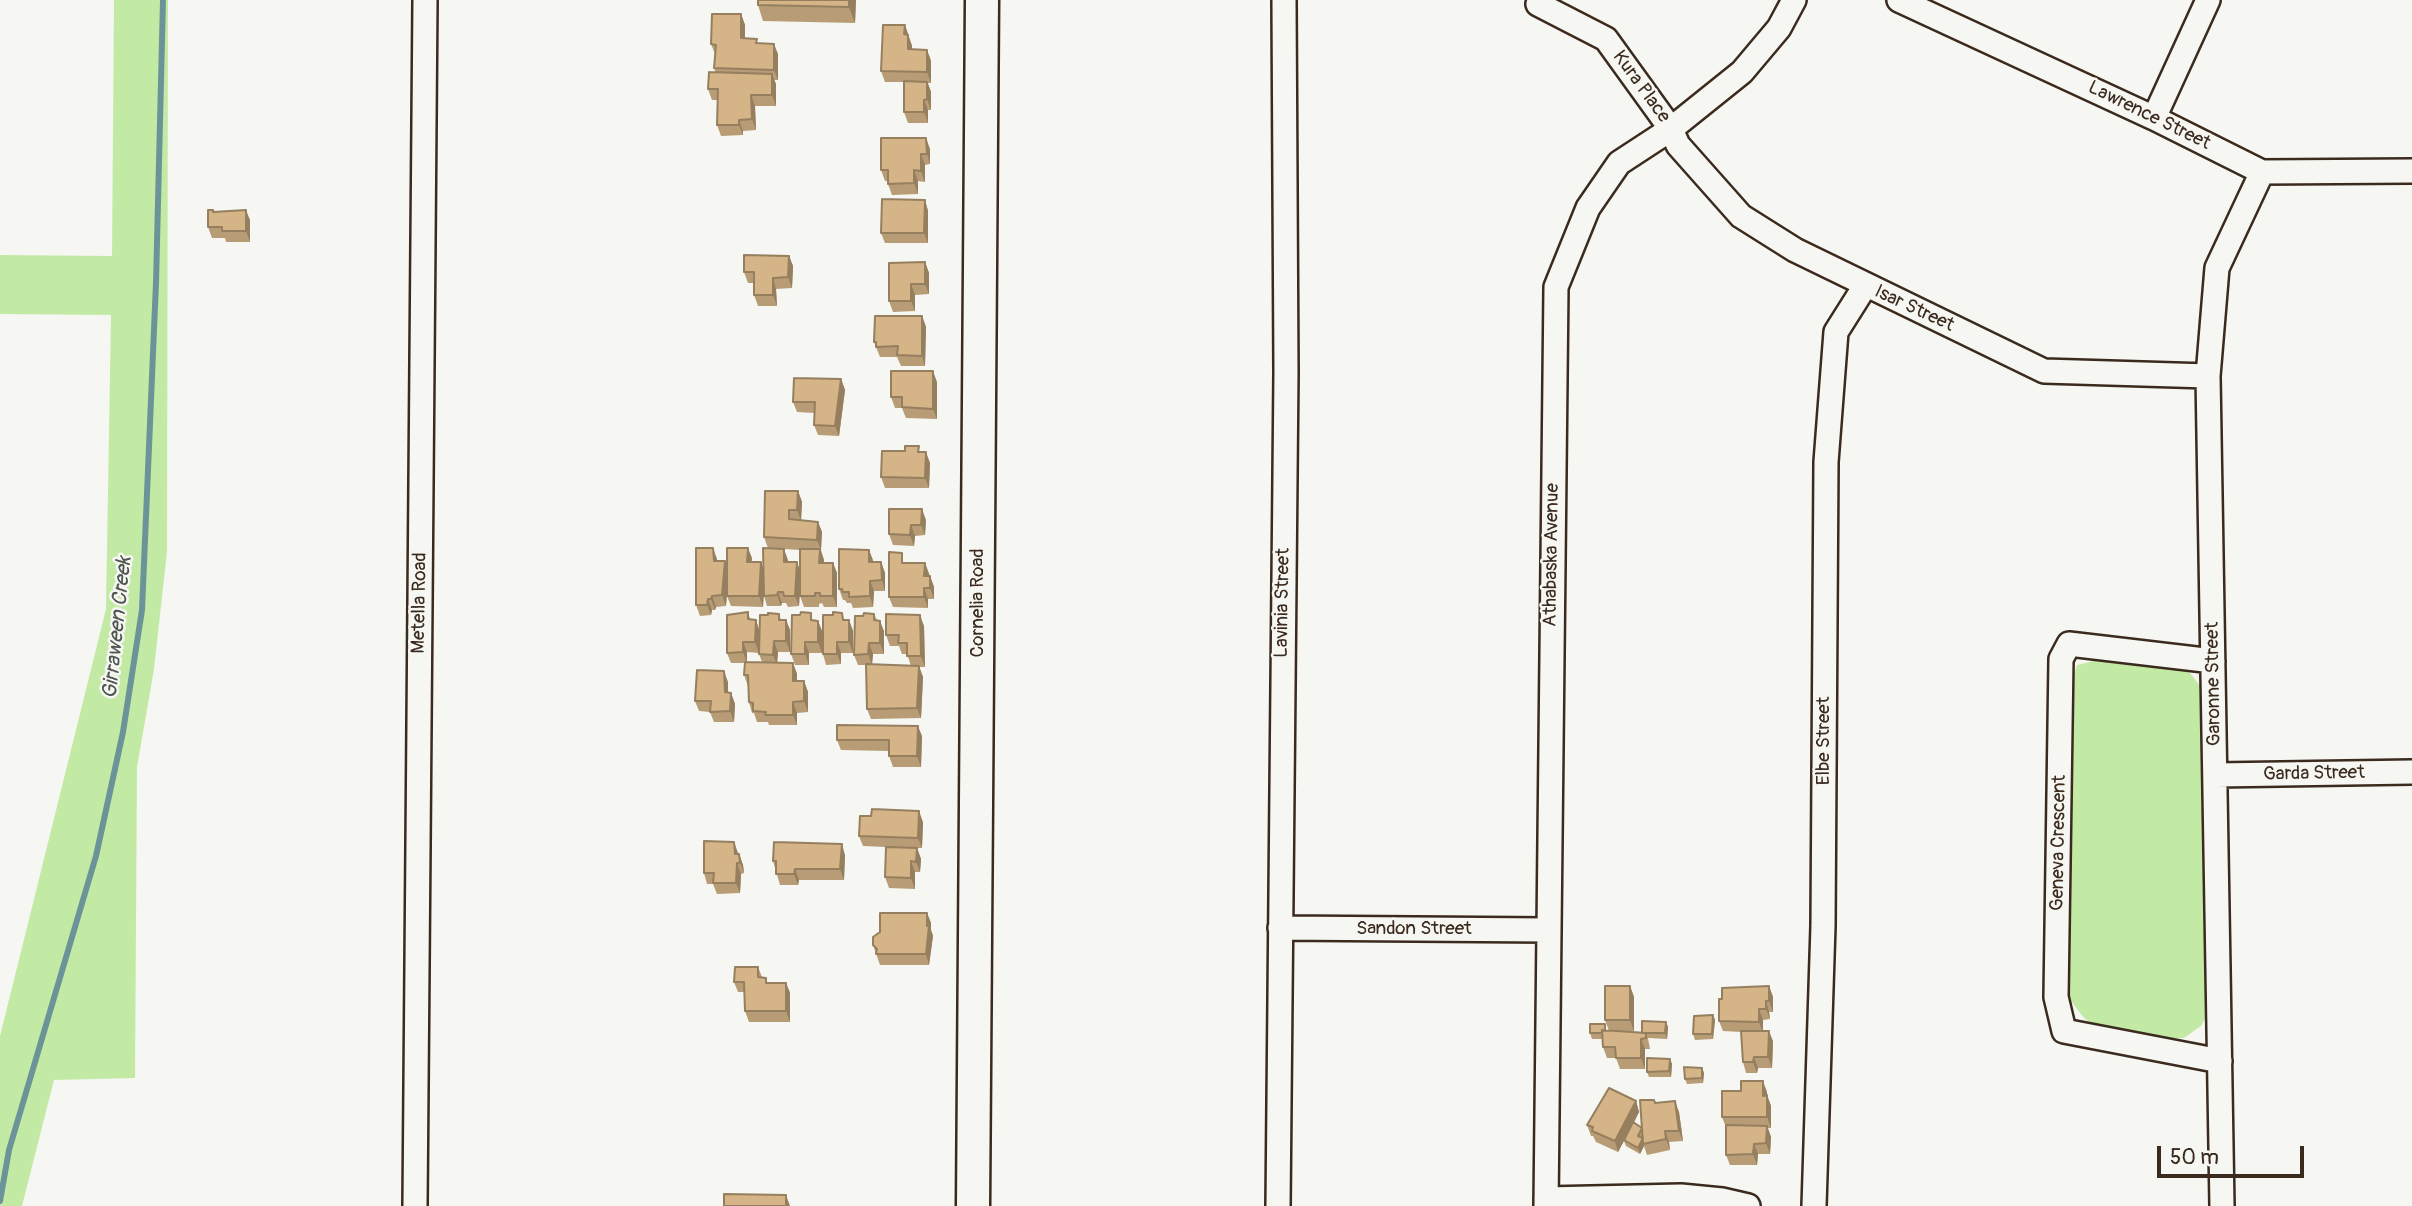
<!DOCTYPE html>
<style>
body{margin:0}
#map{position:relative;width:2412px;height:1206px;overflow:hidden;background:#f6f6f2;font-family:Pangolin,sans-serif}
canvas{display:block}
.scale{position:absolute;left:2157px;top:1146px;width:147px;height:32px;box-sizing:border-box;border:4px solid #3b2a1e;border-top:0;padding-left:9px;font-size:21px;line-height:24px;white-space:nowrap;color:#3b2a1e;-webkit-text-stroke:5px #f6f6f2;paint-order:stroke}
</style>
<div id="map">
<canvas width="2412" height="1206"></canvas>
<div class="scale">50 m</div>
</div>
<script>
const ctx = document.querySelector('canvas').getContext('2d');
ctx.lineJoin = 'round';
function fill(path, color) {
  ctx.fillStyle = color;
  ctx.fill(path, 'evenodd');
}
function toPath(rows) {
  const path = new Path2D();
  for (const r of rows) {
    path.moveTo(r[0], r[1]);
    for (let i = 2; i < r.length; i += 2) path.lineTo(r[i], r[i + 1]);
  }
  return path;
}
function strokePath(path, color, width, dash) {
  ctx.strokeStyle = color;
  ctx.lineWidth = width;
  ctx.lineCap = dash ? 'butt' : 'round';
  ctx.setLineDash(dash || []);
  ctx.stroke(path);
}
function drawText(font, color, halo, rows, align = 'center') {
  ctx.font = font + ' Pangolin,sans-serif';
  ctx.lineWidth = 5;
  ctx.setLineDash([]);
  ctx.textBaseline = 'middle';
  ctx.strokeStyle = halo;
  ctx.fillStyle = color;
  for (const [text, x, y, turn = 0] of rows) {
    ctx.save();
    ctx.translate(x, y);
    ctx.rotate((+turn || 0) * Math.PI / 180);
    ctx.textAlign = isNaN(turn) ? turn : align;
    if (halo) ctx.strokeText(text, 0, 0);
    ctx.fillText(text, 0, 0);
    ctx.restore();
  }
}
fill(toPath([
 [114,0,168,0,167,552,154,669,137,767,135,1078,54,1080,22,1206,0,1206,0,1036,106,609,111,315,0,314,0,255,112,256],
 [2098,660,2184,670,2190,673,2204,691,2207,1015,2201,1026,2184,1038,2164,1039,2091,1023,2084,1018,2068,997,2066,988,2073,679,2077,665]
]), '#c3eaa5');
strokePath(toPath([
 [0,1201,9,1150,96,856,123,732,142,610,156,283,163,0]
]), '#6c9498', 6);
const street = toPath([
 [1899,0,2154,118,2262,172,2412,171],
 [1538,4,1606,39,1671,129,1678,145,1741,216,1795,250,2044,371,2208,376],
 [2154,118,2208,0],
 [2213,661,2069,644,2061,659,2056,997,2064,1031,2220,1061],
 [2216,775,2412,772],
 [1280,928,1548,930],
 [1546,1199,1681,1196,1722,1200,1748,1206],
 [415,1206,425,0],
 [1278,1206,1286,372,1284,0],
 [1546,1206,1556,287,1588,208,1619,163,1671,129,1742,72,1779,28,1794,0],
 [1814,1206,1823,926,1826,462,1836,332,1865,286],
 [2222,1206,2208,376,2217,268,2262,172]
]);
const secondary = toPath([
 [973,1206,982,0]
]);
strokePath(street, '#3b2a1e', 28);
strokePath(secondary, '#3b2a1e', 37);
strokePath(street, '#f6f6f2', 23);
strokePath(secondary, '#f6f6f2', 32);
fill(toPath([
 [758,0,856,0,855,23,763,21,758,5],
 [741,14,745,25,745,38,758,43,778,54,778,80,774,80,776,84,776,106,755,106,756,130,743,131,743,135,721,136,717,125,717,100,712,100,708,89,716,73,714,68,715,54,711,44],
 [905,25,912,46,912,50,927,50,931,61,931,83,928,83,931,92,931,110,928,110,928,123,908,123,904,112,904,82,885,82,881,71],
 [930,149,930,164,925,165,925,182,918,181,918,194,892,195,888,184,888,181,885,181,881,170],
 [925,200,928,211,928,243,885,243,881,233],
 [213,210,214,212,250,220,250,242,226,242,225,238,212,238,208,227],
 [789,256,793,266,792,288,776,289,777,306,758,306,754,295,754,283,748,283,744,272],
 [925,262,929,273,929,294,915,295,915,311,893,312,889,301],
 [922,316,926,327,925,366,901,366,897,357,880,357,874,342],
 [841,379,845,390,839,436,818,435,814,425,815,413,797,412,793,402],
 [937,382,937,419,906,418,902,408,895,408,891,397],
 [921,452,930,463,929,488,885,488,881,477],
 [798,491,802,502,801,520,818,522,822,532,821,550,824,560,824,563,833,563,837,573,837,607,824,607,822,603,819,604,819,607,804,607,800,596,800,587,799,606,788,607,786,603,782,603,781,606,767,606,764,596,764,591,763,607,731,606,727,596,727,588,726,606,716,607,715,610,712,610,711,615,700,616,696,605,713,548,717,561,727,567,752,558,751,562,761,562,763,569,788,560,788,562,800,571,800,550,768,548,764,537],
 [889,509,926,520,925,535,915,536,914,546,893,545,889,534],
 [869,550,873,562,881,562,885,573,885,591,874,591,873,607,853,608,851,603,847,603,845,600,843,600,839,589],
 [906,563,925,563,934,587,934,599,928,599,928,608,893,607,889,597],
 [748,612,750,619,756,620,759,630,759,653,747,652,747,662,762,662,759,654,768,615,779,614,781,620,786,620,790,630,790,652,778,652,777,663,793,663,797,674,797,681,804,681,808,692,808,712,797,713,797,725,769,725,768,722,757,722,754,713,752,713,749,702,748,686,744,675,744,663,731,663,727,653],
 [874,614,877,620,884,631,884,654,873,654,872,664,911,666,907,654,902,654,899,646,890,646,886,635,924,626,925,667,919,667,923,677,921,718,871,719,867,709,866,665,858,665,854,655,863,616],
 [800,615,814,620,818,621,822,631,822,653,809,653,809,665,795,665,791,654],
 [845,620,849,620,853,631,853,653,841,653,841,664,826,665,823,654],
 [728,682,728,693,731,693,735,704,734,722,714,722,710,712,699,711,695,701],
 [922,736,921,767,893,767,889,756,889,751,841,750,837,740],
 [923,822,922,848,917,848,921,859,920,872,915,872,915,889,889,888,885,877,886,847,863,846,859,836],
 [739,854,743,865,744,873,741,874,740,893,717,894,713,884,707,884,704,873],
 [845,855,844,880,799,880,798,885,780,885,773,861],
 [927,913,931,923,931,930,933,936,929,965,880,965,873,945],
 [758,967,762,977,768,983,786,983,790,993,790,1022,749,1022,745,1011,744,992,738,992,734,982],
 [1630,986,1634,997,1634,1031,1611,1031,1642,1032,1666,1022,1668,1027,1667,1039,1648,1038,1650,1049,1645,1049,1645,1069,1620,1069,1616,1058,1607,1058,1603,1047,1603,1039,1592,1039,1590,1033,1609,1031,1605,1020],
 [1769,986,1773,997,1773,1012,1769,1012,1770,1019,1763,1020,1763,1031,1773,1041,1772,1068,1758,1068,1757,1073,1746,1073,1743,1062,1741,1032,1723,1031,1719,1021],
 [1713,1015,1715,1020,1713,1039,1695,1040,1693,1034],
 [1670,1059,1672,1064,1671,1077,1649,1077,1647,1072],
 [1702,1068,1704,1073,1703,1083,1687,1084,1685,1079],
 [1767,1092,1767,1095,1771,1106,1771,1128,1768,1128,1771,1137,1770,1154,1758,1154,1757,1165,1730,1165,1726,1155,1726,1127,1722,1117],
 [1636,1101,1639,1112,1634,1123,1642,1128,1655,1103,1679,1112,1683,1141,1669,1142,1670,1150,1647,1155,1644,1146,1640,1154,1626,1146,1624,1141,1618,1152,1596,1142,1593,1136,1591,1136,1587,1125]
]), '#b79c75');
fill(toPath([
 [849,0,856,0,855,23,849,7],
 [741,14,745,25,745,49,741,38],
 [905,25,912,46,912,60,904,34],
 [774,44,778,54,778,80,774,70],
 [927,50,931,61,931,83,927,72],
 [772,74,776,84,776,106,772,95],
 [927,82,931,92,931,110,927,99],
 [751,95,755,106,756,130,752,119],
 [924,100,928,110,928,123,924,112],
 [739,120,743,131,743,135,739,125],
 [926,138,930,149,930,164,927,154],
 [921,154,925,165,925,182,921,171],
 [914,170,918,181,918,194,914,183],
 [925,200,928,211,928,243,924,233],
 [246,210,250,220,250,242,246,231],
 [789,256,793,266,792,288,788,277],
 [925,262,929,273,929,294,925,284],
 [773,278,776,289,777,306,773,295],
 [911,284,915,295,915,311,911,301],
 [922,316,926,327,925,366,922,356],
 [933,371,937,382,937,419,933,409],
 [841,379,845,390,839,436,835,426],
 [926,452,930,463,929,488,925,478],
 [798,491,802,502,801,521,797,510],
 [922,509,926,520,925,535,921,525],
 [818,522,822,532,821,550,817,540],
 [911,525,915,536,914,546,910,535],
 [713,548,717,559,717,572,714,561],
 [748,548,752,558,751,572,747,562],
 [784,549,788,560,788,573,784,562],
 [820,549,824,560,823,573,819,563],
 [869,550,873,560,873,573,869,562],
 [725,561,729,572,726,606,722,595],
 [761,562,765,573,763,607,759,596],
 [797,562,801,573,799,606,795,596],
 [881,562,885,573,885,591,882,580],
 [833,563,837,573,837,607,833,596],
 [925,563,929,574,928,587,924,576],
 [930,576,934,587,934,599,930,588],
 [870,581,874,591,873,607,870,596],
 [924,588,928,599,928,608,924,597],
 [778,592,782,603,781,606,777,595],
 [712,596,716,607,715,610,711,599],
 [708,599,712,610,711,615,707,605],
 [920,615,924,626,925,667,921,656],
 [756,620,759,630,759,653,755,642],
 [786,620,790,630,790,652,786,641],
 [849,620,853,631,853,653,849,642],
 [818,621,822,631,822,653,818,642],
 [880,621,884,631,884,654,880,643],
 [774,641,778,652,777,665,773,655],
 [743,642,747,652,747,663,743,652],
 [805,642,809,653,809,665,805,654],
 [837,642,841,653,841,664,837,654],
 [869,643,873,654,872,665,868,654],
 [793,663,797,674,797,692,793,681],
 [919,666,923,677,921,718,917,708],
 [724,671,728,682,728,703,725,692],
 [804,681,808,692,808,712,804,701],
 [731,693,735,704,734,722,730,711],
 [793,702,797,713,797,725,793,715],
 [918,726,922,736,921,767,917,756],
 [919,811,923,822,922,848,918,838],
 [734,842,738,853,739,865,735,854],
 [842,844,845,855,844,880,840,869],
 [917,848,921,859,920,872,916,862],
 [739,854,743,865,744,873,740,863],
 [911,861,915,872,915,889,911,878],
 [737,863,741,874,740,893,736,883],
 [795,869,799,880,798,885,794,874],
 [927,913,931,923,931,930,933,936,929,965,926,954],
 [786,983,790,993,790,1022,786,1011],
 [1630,986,1634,997,1634,1031,1630,1020],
 [1769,986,1773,997,1773,1012,1769,1001],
 [1766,1001,1769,1012,1770,1019,1766,1009],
 [1759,1009,1763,1020,1763,1033,1759,1022],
 [1713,1015,1715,1020,1713,1039,1712,1034],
 [1666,1022,1668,1027,1667,1039,1665,1033],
 [1769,1031,1773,1041,1772,1068,1768,1057],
 [1641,1039,1645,1049,1645,1069,1641,1058],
 [1754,1057,1758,1068,1757,1073,1753,1062],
 [1670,1059,1672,1064,1671,1077,1669,1071],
 [1702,1068,1704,1073,1703,1083,1702,1078],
 [1763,1081,1767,1092,1767,1107,1763,1096],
 [1767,1095,1771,1106,1771,1128,1767,1117],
 [1636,1101,1639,1112,1618,1152,1615,1141],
 [1675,1101,1679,1112,1683,1141,1679,1131],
 [1767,1126,1771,1137,1770,1154,1766,1143],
 [1665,1131,1669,1142,1670,1150,1666,1139],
 [1643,1138,1644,1146,1640,1154,1638,1148],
 [1754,1144,1758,1154,1757,1165,1753,1154],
 [786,1195,790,1206,786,1206]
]), '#957f5f');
const building = toPath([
 [758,0,849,0,849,7,758,5,758,0],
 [712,14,741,14,741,38,757,39,756,43,774,44,774,70,714,68,716,45,711,44,712,14],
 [883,25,905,25,904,34,908,35,908,49,927,50,927,72,881,71,883,25],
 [709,72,772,74,772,95,751,95,752,119,739,120,739,125,717,125,718,89,708,89,709,72],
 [904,81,927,82,927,99,924,100,924,112,904,112,904,81],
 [881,138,926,138,927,154,921,154,921,171,914,170,914,183,888,184,888,170,881,170,881,138],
 [882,199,925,200,924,233,881,233,882,199],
 [208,210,213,210,213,212,246,210,246,231,222,231,222,227,208,227,208,210],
 [744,255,789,256,788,277,773,278,773,295,754,295,754,272,744,272,744,255],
 [925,262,925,284,911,284,911,301,889,301,889,263,925,262],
 [875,316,922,316,922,356,897,355,898,346,876,347,876,342,874,342,875,316],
 [891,371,933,371,933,409,902,407,902,397,891,397,891,371],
 [794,378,841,379,835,426,814,425,815,402,793,402,794,378],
 [905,446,919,446,918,452,926,452,925,478,881,477,882,451,905,451,905,446],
 [765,491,798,491,797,510,789,510,789,519,818,522,817,540,764,537,765,491],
 [889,509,922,509,921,525,911,525,910,535,889,534,889,509],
 [696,548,713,548,714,561,725,561,722,595,712,596,711,599,708,599,707,605,696,605,696,548],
 [727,548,748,548,747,562,761,562,759,596,727,596,727,548],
 [763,548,784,549,784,562,797,562,795,596,784,596,783,592,778,592,777,595,764,596,763,548],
 [800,549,820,549,819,563,833,563,833,596,820,596,820,593,815,593,815,596,800,596,800,549],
 [839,549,869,550,869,562,881,562,882,580,870,581,870,596,849,597,849,592,843,592,842,589,839,589,839,549],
 [889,552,902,553,902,563,925,563,924,576,930,576,930,588,924,588,924,597,889,597,889,552],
 [748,612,748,619,756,620,755,642,743,642,743,652,727,653,727,615,748,612],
 [801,612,811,613,811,620,818,621,818,642,805,642,805,654,791,654,792,615,800,615,801,612],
 [833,612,842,613,843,620,849,620,849,642,837,642,837,654,823,654,823,615,833,615,833,612],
 [768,613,779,614,779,620,786,620,786,641,774,641,773,655,759,654,760,615,768,615,768,613],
 [864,613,874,614,874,620,880,621,880,643,869,643,868,654,854,655,855,616,863,616,864,613],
 [886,614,920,615,921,656,907,656,907,643,898,643,899,635,886,635,886,614],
 [745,662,793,663,793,681,804,681,804,701,793,702,793,715,765,715,766,712,753,711,753,703,749,702,748,675,744,675,745,662],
 [866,664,919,666,917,708,867,709,866,664],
 [697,670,724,671,725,692,731,693,730,711,710,712,711,701,695,701,697,670],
 [837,725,918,726,917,756,889,756,889,740,837,740,837,725],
 [872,809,919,811,918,838,859,836,860,816,871,816,872,809],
 [704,841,734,842,735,854,739,854,740,863,737,863,736,883,713,883,714,873,704,873,704,841],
 [774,842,842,844,840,869,795,869,794,874,776,874,776,861,773,861,774,842],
 [886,847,917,848,916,862,911,861,911,878,885,877,886,847],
 [880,913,927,913,927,926,929,926,926,954,876,954,877,949,873,945,873,937,880,932,880,913],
 [735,967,758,967,758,977,766,978,766,983,786,983,786,1011,745,1011,744,982,734,982,735,967],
 [1605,986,1630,986,1630,1020,1605,1020,1605,986],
 [1769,986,1769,1001,1766,1001,1766,1009,1759,1009,1759,1022,1719,1021,1719,999,1722,999,1722,988,1769,986],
 [1713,1015,1712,1034,1693,1034,1694,1016,1713,1015],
 [1642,1021,1666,1022,1665,1033,1642,1033,1642,1021],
 [1590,1024,1605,1024,1605,1031,1602,1030,1602,1033,1590,1033,1590,1024],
 [1602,1030,1646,1033,1646,1038,1641,1039,1641,1058,1616,1058,1615,1047,1603,1047,1602,1030],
 [1741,1031,1769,1031,1768,1057,1754,1057,1753,1062,1743,1062,1741,1031],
 [1647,1058,1670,1059,1669,1071,1647,1072,1647,1058],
 [1684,1067,1702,1068,1702,1078,1685,1079,1684,1067],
 [1741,1081,1763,1081,1763,1096,1767,1095,1767,1117,1722,1117,1722,1091,1741,1091,1741,1081],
 [1609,1088,1636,1101,1615,1141,1592,1131,1593,1127,1587,1125,1609,1088],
 [1640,1100,1654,1100,1655,1103,1675,1101,1679,1131,1665,1131,1666,1139,1643,1144,1640,1100],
 [1633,1122,1642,1128,1638,1136,1643,1138,1638,1148,1624,1140,1633,1122],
 [1726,1125,1767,1126,1766,1143,1754,1144,1753,1154,1726,1155,1726,1125],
 [724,1194,786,1195,786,1206,724,1206,724,1194]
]);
fill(building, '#d5b588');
strokePath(building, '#957f5f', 2);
drawText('19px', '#3b2a1e', '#f6f6f2', [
 ["Kura Place",1641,87,54],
 ["Lawrence Street",2149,116,26],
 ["Isar Street",1914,309,25],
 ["Athabaska Avenue",1552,555,-89],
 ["Metella Road",420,603,-89],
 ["Cornelia Road",978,603,-90],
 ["Lavinia Street",1283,603,-89],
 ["Garonne Street",2214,684,-91],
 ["Elbe Street",1824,741,-90],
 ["Garda Street",2314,774,-1],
 ["Geneva Crescent",2059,843,-89],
 ["Sandon Street",1414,929]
]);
drawText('italic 21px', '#4f5651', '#f6f6f2', [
 ["Girraween Creek",118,628,-84]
]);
</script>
